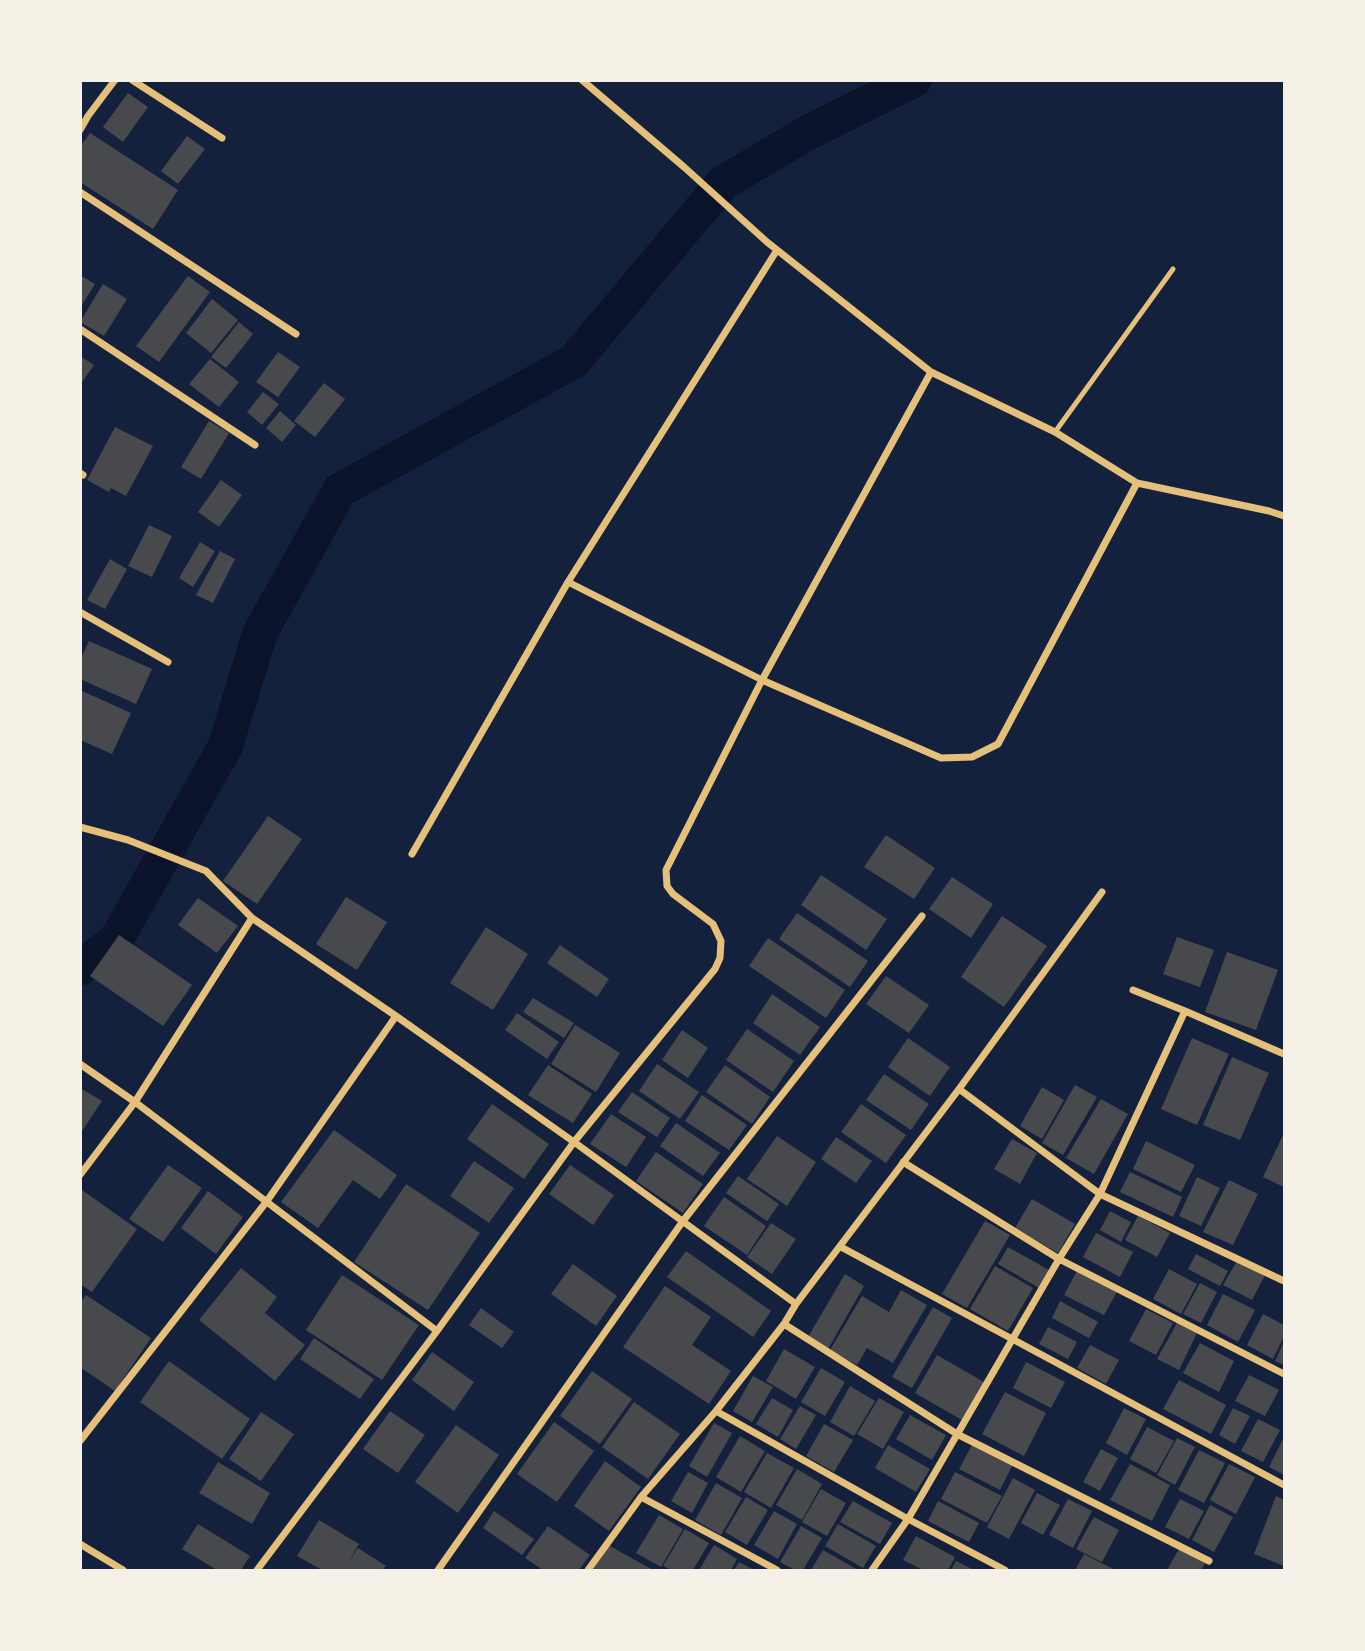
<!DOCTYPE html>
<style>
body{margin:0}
#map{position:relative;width:1365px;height:1651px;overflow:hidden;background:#14213d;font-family:"Sofia Sans Condensed",sans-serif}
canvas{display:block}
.frame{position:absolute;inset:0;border:82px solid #f6f1e7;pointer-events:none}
</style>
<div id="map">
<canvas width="1365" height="1651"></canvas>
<div class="frame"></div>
</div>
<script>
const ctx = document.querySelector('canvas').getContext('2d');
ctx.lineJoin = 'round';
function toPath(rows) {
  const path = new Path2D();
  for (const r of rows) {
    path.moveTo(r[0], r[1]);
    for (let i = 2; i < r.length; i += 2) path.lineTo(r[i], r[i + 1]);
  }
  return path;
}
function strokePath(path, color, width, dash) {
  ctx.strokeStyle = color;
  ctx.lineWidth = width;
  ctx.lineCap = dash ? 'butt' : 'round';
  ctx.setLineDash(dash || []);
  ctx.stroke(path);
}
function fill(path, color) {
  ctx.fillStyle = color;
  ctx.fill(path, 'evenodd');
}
strokePath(toPath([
 [80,968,116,940,225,747,260,633,340,490,574,361,723,183,807,133,914,80]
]), '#0b132b', 35);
fill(toPath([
 [128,93,148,107,123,142,103,127],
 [90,133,178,190,153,229,80,182,80,147],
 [187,136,205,149,178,184,161,171],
 [80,275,95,284,80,308],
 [188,276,210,292,159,362,136,346],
 [103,284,127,299,104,336,80,322],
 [212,299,238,320,211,353,186,333],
 [239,322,253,334,226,368,211,357],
 [278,352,300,367,278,397,256,382],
 [80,356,94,365,80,385],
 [210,359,239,382,219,407,189,384],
 [324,383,345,399,315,437,294,421],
 [263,392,279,404,262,425,247,412],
 [280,411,296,425,282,442,266,428],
 [209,421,229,433,201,479,181,467],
 [115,427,153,446,126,496,111,488,109,492,87,480],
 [221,480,242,495,219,527,198,512],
 [149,525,172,536,152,577,128,566],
 [200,542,215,551,193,587,179,578],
 [220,551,235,559,213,603,196,595],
 [110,559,127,569,105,609,87,600],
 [89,641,152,669,136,704,80,679,80,660],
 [80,690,131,713,112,754,80,740],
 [268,816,302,839,257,904,223,881],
 [886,835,935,868,914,899,864,867],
 [821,875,887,919,866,950,801,905],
 [952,877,993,904,971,938,929,909],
 [346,897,387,922,357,970,316,944],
 [198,898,238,926,217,953,178,925],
 [797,913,868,961,850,987,779,939],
 [1002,916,1047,946,1004,1007,961,977],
 [486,927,528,954,493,1010,450,983],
 [119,935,192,985,163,1026,90,976],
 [1177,937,1214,950,1200,987,1163,974],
 [768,938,845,990,826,1018,749,966],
 [560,945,609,979,597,997,547,963],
 [1227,952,1278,970,1256,1030,1205,1012],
 [886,976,929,1005,909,1033,866,1004],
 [772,994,820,1027,800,1055,753,1023],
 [533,998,574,1023,564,1038,523,1012],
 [517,1013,559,1042,547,1059,505,1030],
 [575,1025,620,1053,596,1092,551,1064],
 [747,1029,794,1061,773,1092,726,1060],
 [682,1030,708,1048,688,1078,662,1060],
 [908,1038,950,1067,930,1096,888,1067],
 [1192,1038,1229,1054,1197,1125,1161,1109],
 [1232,1057,1269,1073,1240,1140,1203,1125],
 [657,1064,699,1092,680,1119,639,1091],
 [548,1065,592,1094,573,1123,528,1095],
 [725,1065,770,1097,752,1124,706,1092],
 [884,1074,929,1104,911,1130,866,1100],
 [1075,1085,1097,1097,1063,1155,1042,1143],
 [1042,1087,1064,1100,1042,1139,1020,1126],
 [80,1088,102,1101,80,1134],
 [632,1092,670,1118,657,1137,618,1112],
 [702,1095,747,1125,729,1150,685,1121],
 [1101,1099,1128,1114,1094,1174,1066,1158],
 [492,1104,549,1144,524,1179,467,1139],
 [861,1104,906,1135,886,1163,841,1132],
 [611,1114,646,1137,626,1167,590,1144],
 [676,1123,720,1153,703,1176,660,1146],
 [334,1130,397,1175,380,1199,353,1180,318,1228,281,1202],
 [1284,1133,1284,1187,1263,1177],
 [777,1136,816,1162,787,1206,747,1179],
 [836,1137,872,1161,856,1183,821,1159],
 [1012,1139,1037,1153,1020,1184,994,1169],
 [1146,1141,1195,1165,1181,1192,1133,1169],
 [656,1152,703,1184,683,1213,636,1181],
 [474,1161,514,1188,489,1223,450,1196],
 [168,1165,202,1188,163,1242,129,1219],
 [570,1165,614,1195,593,1225,549,1194],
 [1130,1172,1182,1197,1173,1217,1120,1192],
 [738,1176,779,1204,767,1221,726,1193],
 [1197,1177,1220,1188,1201,1226,1179,1216],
 [1229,1180,1258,1194,1233,1245,1203,1232],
 [406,1184,480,1233,428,1310,354,1262],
 [82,1190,137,1229,92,1292,80,1284,80,1192],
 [208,1191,243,1217,216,1254,181,1228],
 [724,1197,766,1226,747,1255,704,1226],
 [1032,1199,1075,1224,1058,1253,1015,1228],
 [1110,1211,1131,1222,1121,1242,1100,1230],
 [1138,1216,1170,1233,1157,1257,1125,1240],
 [985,1221,1010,1235,967,1308,942,1294],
 [771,1223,796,1239,772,1274,747,1257],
 [1096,1233,1133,1252,1120,1277,1083,1257],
 [1008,1247,1049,1270,1039,1288,998,1264],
 [686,1251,771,1311,753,1337,667,1277],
 [1196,1254,1228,1271,1220,1286,1188,1269],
 [1237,1261,1265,1275,1252,1300,1223,1285],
 [573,1264,617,1296,596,1326,551,1294],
 [995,1266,1033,1288,1008,1331,970,1309],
 [241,1268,277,1297,265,1313,305,1345,275,1381,199,1320],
 [1078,1269,1118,1290,1104,1315,1064,1295],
 [1169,1269,1197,1284,1181,1314,1153,1299],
 [845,1274,864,1286,828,1349,808,1337],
 [342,1275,419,1325,382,1380,306,1330],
 [1200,1283,1217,1292,1201,1323,1183,1314],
 [665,1286,711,1317,692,1345,731,1371,709,1404,623,1347],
 [901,1290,927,1305,893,1363,867,1348,857,1365,830,1350,862,1296,889,1312],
 [1223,1294,1255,1310,1238,1342,1207,1325],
 [86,1295,151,1338,115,1391,80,1367,80,1303],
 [1060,1301,1098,1322,1089,1338,1052,1318],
 [933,1307,952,1318,912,1388,892,1377],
 [481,1308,514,1332,502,1348,469,1325],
 [1146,1309,1173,1323,1156,1355,1129,1341],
 [1263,1314,1284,1325,1284,1336,1273,1359,1247,1345],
 [1177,1323,1197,1333,1179,1370,1157,1359],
 [1048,1327,1077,1342,1068,1359,1039,1344],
 [314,1338,374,1379,360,1399,300,1359],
 [1284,1342,1284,1365,1275,1361],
 [1200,1343,1234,1361,1219,1392,1183,1373],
 [1090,1345,1119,1360,1106,1384,1077,1368],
 [784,1349,815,1367,796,1399,766,1381],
 [432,1352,474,1382,454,1411,412,1380],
 [937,1355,984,1382,962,1420,915,1393],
 [169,1361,250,1419,222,1459,140,1402],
 [1026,1362,1065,1382,1051,1408,1013,1388],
 [821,1368,845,1382,825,1416,801,1402],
 [592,1371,632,1399,600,1444,560,1416],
 [1249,1375,1279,1390,1265,1416,1235,1401],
 [753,1376,773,1387,752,1422,733,1411],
 [1179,1380,1226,1405,1211,1434,1163,1409],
 [850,1386,875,1401,854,1436,830,1422],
 [1005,1392,1046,1413,1024,1456,982,1434],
 [772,1398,793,1410,778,1437,756,1424],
 [879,1398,904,1412,883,1449,857,1434],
 [634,1402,680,1434,648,1479,602,1447],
 [800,1406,816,1415,796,1449,780,1439],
 [1124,1408,1146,1419,1127,1455,1106,1443],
 [1233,1408,1250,1416,1235,1444,1219,1435],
 [390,1411,425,1435,398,1473,363,1449],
 [261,1412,294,1434,261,1481,229,1459],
 [910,1415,946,1435,932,1460,896,1439],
 [1258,1419,1280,1430,1263,1462,1241,1451],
 [554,1422,594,1451,557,1502,517,1474],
 [714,1423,732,1433,707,1477,689,1466],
 [824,1424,853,1440,834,1472,806,1456],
 [456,1425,499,1455,458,1513,415,1482],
 [1147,1427,1174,1441,1156,1473,1130,1459],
 [740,1436,765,1451,741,1492,716,1477],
 [1284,1437,1284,1475,1269,1467],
 [1177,1438,1195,1447,1175,1485,1157,1475],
 [973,1443,1013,1464,1000,1490,959,1469],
 [888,1445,930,1469,916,1492,875,1468],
 [1101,1449,1118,1458,1100,1491,1083,1482],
 [1199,1450,1225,1463,1204,1503,1178,1490],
 [767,1453,794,1468,771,1508,744,1492],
 [605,1461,641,1487,609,1531,574,1506],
 [218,1462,270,1493,252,1524,199,1493],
 [1130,1464,1170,1485,1152,1521,1110,1500],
 [1229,1464,1255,1477,1236,1514,1210,1500],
 [797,1469,822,1484,802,1520,776,1505],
 [688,1472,708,1483,692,1513,671,1501],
 [955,1472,1002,1496,987,1523,941,1499],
 [1013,1478,1035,1490,1009,1539,987,1527],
 [716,1483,742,1498,721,1535,695,1520],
 [821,1489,846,1503,827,1536,802,1522],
 [1037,1493,1060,1505,1043,1535,1021,1523],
 [1276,1496,1284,1500,1284,1566,1254,1554],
 [746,1497,768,1510,747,1545,725,1532],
 [1068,1499,1092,1511,1073,1548,1049,1535],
 [1180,1499,1204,1511,1189,1539,1165,1527],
 [853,1501,892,1523,880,1544,840,1522],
 [938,1501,979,1523,969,1542,928,1521],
 [1210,1505,1233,1517,1214,1552,1192,1540],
 [494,1511,534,1539,522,1555,483,1528],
 [774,1511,797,1524,778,1559,754,1545],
 [659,1515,683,1529,661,1567,636,1553],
 [1094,1517,1119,1530,1102,1562,1076,1549],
 [319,1520,359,1544,347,1564,358,1548,386,1566,382,1570,322,1570,297,1556],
 [198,1524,250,1556,241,1570,217,1570,182,1549],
 [838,1524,876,1546,863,1568,825,1546],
 [548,1526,590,1555,579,1570,543,1570,525,1558],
 [801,1526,822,1538,803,1570,795,1570,780,1562],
 [685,1529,709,1543,693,1570,672,1570,663,1566],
 [916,1536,955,1557,948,1570,923,1570,903,1560],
 [608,1545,653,1570,593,1570],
 [714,1545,737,1559,731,1570,699,1570],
 [1179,1549,1205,1563,1201,1570,1167,1570],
 [823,1550,858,1570,811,1570],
 [1084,1554,1115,1570,1075,1570],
 [956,1561,974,1570,951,1570],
 [739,1562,754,1570,734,1570]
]), '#48494c');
strokePath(toPath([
 [1055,432,1173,269]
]), '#e5c07b', 5);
strokePath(toPath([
 [132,80,222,138],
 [582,80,684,167,767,242,931,372,1055,432,1137,483,1269,511,1284,516],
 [80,130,88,116,115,80],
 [80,192,296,334],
 [80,329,255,445],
 [80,473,83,475],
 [568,582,762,680,941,758,972,757,998,744,1137,483],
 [80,612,168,662],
 [80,827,128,840,206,871,252,918,396,1016,574,1142,796,1304],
 [412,854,568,582,777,250],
 [1133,990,1185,1011],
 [80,1064,135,1102,437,1331],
 [959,1089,1100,1194,1284,1281],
 [903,1162,1059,1259,1284,1374],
 [80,1175,135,1102,252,918],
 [841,1247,1284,1485],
 [784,1324,957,1434,1209,1561],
 [716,1411,908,1519,1005,1570],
 [80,1441,267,1201,396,1016],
 [641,1497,777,1570],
 [80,1544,123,1570],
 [257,1570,437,1331,574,1142,715,969,720,958,721,941,713,924,673,894,667,886,666,870,762,680,931,372],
 [438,1570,683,1221,922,916],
 [588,1570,641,1497,716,1411,784,1324,796,1304,959,1089,1102,892],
 [872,1570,908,1519,1059,1259,1100,1194,1185,1011,1284,1054]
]), '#e5c07b', 7);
</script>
